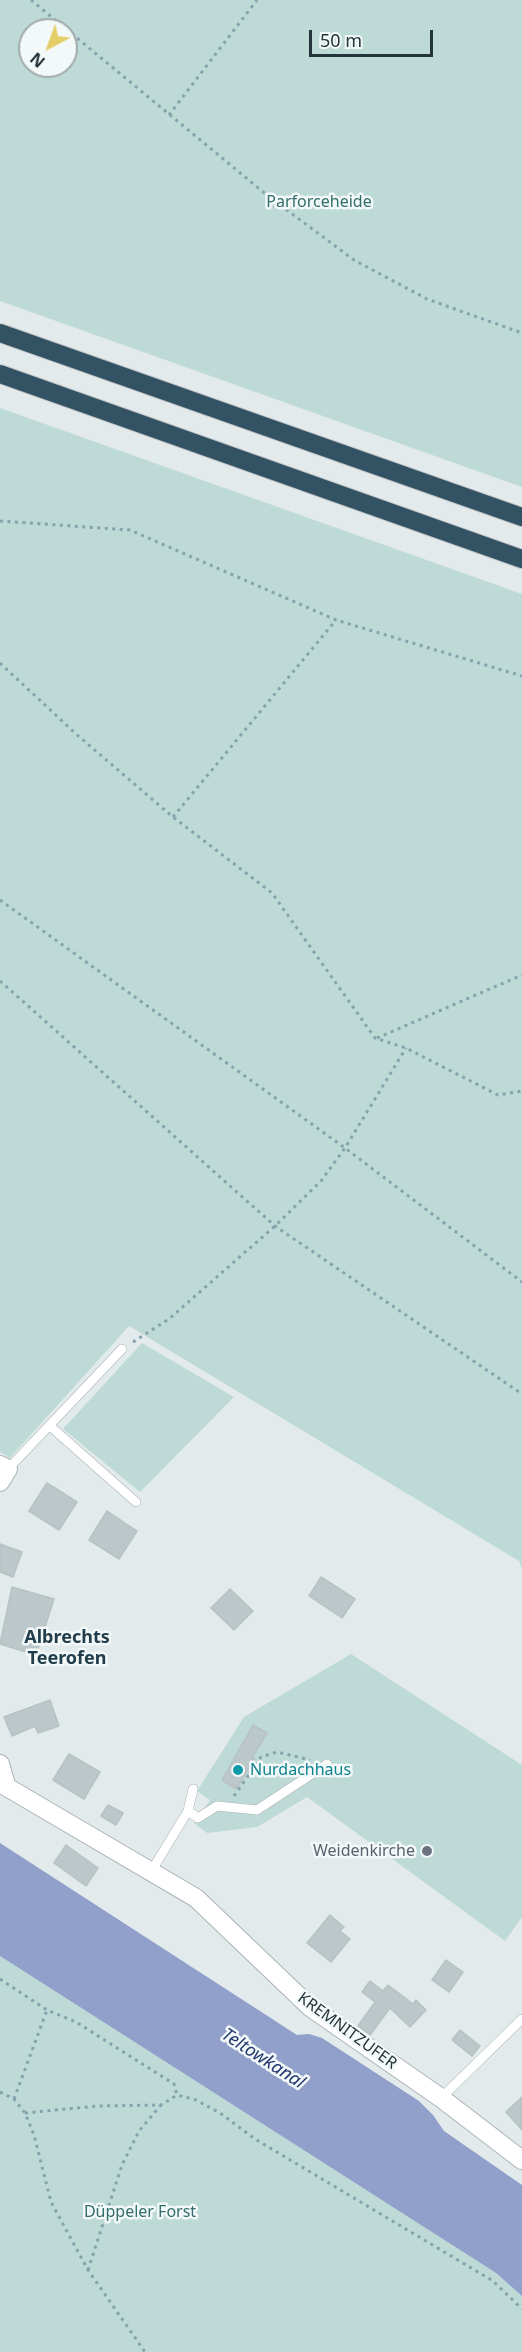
<!DOCTYPE html>
<meta charset="utf-8">
<style>
body{margin:0}
#map{position:relative;width:522px;height:2352px;overflow:hidden;background:#e3eaeb;font-family:"Noto Sans",sans-serif}
canvas{display:block}
.north{position:absolute;left:18px;top:18px;width:60px;height:60px;box-sizing:border-box;background:#f3f8f8;border:2px solid #a0aaac;border-radius:50%;rotate:221deg;font-size:16px;font-weight:700;line-height:24px;text-align:center;color:#24343b}
.north::after{content:'';display:block;margin:auto;width:21px;height:27px;background:#e4ce67;clip-path:polygon(50% 0,100% 100%,50% 72%,0 100%)}
.scale{position:absolute;left:309px;top:30px;width:124px;height:27px;box-sizing:border-box;border:3px solid #24343b;border-top:0;padding-left:8px;font-size:18px;line-height:21px;white-space:nowrap;color:#24343b;-webkit-text-stroke:4px #f3f8f8;paint-order:stroke}
</style>
<div id="map">
<canvas width="522" height="2352"></canvas>
<div class="north">N</div>
<div class="scale">50 m</div>
</div>
<script>
const ctx = document.querySelector('canvas').getContext('2d');
ctx.lineJoin = 'round';
function fill(path, color) {
  ctx.fillStyle = color;
  ctx.fill(path, 'evenodd');
}
function toPath(rows) {
  const path = new Path2D();
  for (const r of rows) {
    path.moveTo(r[0], r[1]);
    for (let i = 2; i < r.length; i += 2) path.lineTo(r[i], r[i + 1]);
  }
  return path;
}
function strokePath(path, color, width, dash) {
  ctx.strokeStyle = color;
  ctx.lineWidth = width;
  ctx.lineCap = dash ? 'butt' : 'round';
  ctx.setLineDash(dash || []);
  ctx.stroke(path);
}
function drawText(font, color, halo, rows, align = 'center') {
  ctx.font = font + ' "Noto Sans",sans-serif';
  ctx.lineWidth = 5;
  ctx.setLineDash([]);
  ctx.textBaseline = 'middle';
  ctx.strokeStyle = halo;
  ctx.fillStyle = color;
  for (const [text, x, y, turn = 0] of rows) {
    ctx.save();
    ctx.translate(x, y);
    ctx.rotate((+turn || 0) * Math.PI / 180);
    ctx.textAlign = isNaN(turn) ? turn : align;
    if (halo) ctx.strokeText(text, 0, 0);
    ctx.fillText(text, 0, 0);
    ctx.restore();
  }
}
fill(toPath([
 [0,0,522,0,522,487,0,301],
 [30,30,66,30,66,66,30,66],
 [0,408,522,594,522,1569,519,1561,129,1326,10,1458,0,1452],
 [142,1343,234,1397,140,1492,63,1429],
 [351,1654,522,1765,522,1917,505,1941,307,1797,257,1827,207,1833,194,1823,210,1800,197,1791,244,1717],
 [0,1956,496,2273,522,2296,522,2352,0,2352]
]), '#bedad6');
fill(toPath([
 [0,1843,297,2035,309,2034,322,2038,419,2101,433,2115,444,2131,522,2185,522,2296,496,2273,0,1956]
]), '#90a0cb');
const building = toPath([
 [47,1483,77,1502,59,1530,29,1511,47,1483],
 [107,1511,137,1531,119,1559,89,1540,107,1511],
 [0,1544,22,1552,13,1577,0,1572,0,1544],
 [321,1577,355,1599,342,1618,309,1596,321,1577],
 [12,1587,54,1599,36,1655,0,1644,12,1587],
 [230,1589,253,1611,234,1630,211,1608,230,1589],
 [50,1700,59,1726,38,1733,35,1726,12,1736,4,1717,50,1700],
 [253,1725,267,1733,252,1758,255,1759,236,1789,222,1780,253,1725],
 [69,1754,100,1772,84,1799,53,1780,69,1754],
 [108,1805,123,1813,116,1825,101,1816,108,1805],
 [66,1845,98,1868,86,1886,54,1863,66,1845],
 [330,1915,344,1927,340,1931,350,1939,331,1962,307,1943,330,1915],
 [446,1960,463,1972,449,1992,432,1980,446,1960],
 [370,1981,383,1991,388,1985,413,2004,416,2000,426,2010,410,2027,390,2008,370,2035,358,2026,375,2002,362,1992,370,1981],
 [460,2030,480,2046,472,2056,452,2040,460,2030],
 [522,2097,522,2130,506,2112,522,2097]
]);
fill(building, '#bbc7c9');
strokePath(building, '#b6c2c4', 1.5);
const lane = toPath([
 [50,1426,136,1502],
 [8,1469,122,1349],
 [188,1811,198,1818,217,1806,257,1810,327,1764],
 [152,1870,188,1811,193,1789],
 [441,2098,522,2019]
]);
const street = toPath([
 [0,1465,8,1469,0,1482],
 [0,1764,6,1785],
 [0,1783,196,1898,310,2007,441,2098,522,2160]
]);
const highway = toPath([
 [0,333,522,517],
 [0,374,522,559]
]);
strokePath(lane, '#aab3b6', 10);
strokePath(street, '#aab3b6', 20);
strokePath(highway, '#c2c6c8', 20);
strokePath(toPath([
 [31,0,268,196,354,260,427,299,522,333],
 [169,115,257,0],
 [0,521,130,530,336,620,522,676],
 [0,663,76,734,173,817,272,893,375,1038,406,1048,498,1095,522,1091],
 [173,817,336,620],
 [0,900,345,1148,522,1282],
 [0,981,275,1226,522,1394],
 [377,1038,522,975],
 [133,1342,169,1319,275,1226,321,1181,345,1148,406,1048],
 [234,1796,261,1757,277,1752,310,1760],
 [0,1979,47,2010,76,2022,174,2084,177,2095,196,2100,220,2113,255,2139,493,2281,522,2309],
 [0,2092,14,2099,25,2113,34,2135,51,2202,88,2270,145,2352],
 [14,2099,47,2010],
 [25,2113,97,2106,161,2105,177,2095],
 [88,2270,122,2165,139,2131,161,2105]
]), '#86a2ac', 3, [3, 4.5]);
strokePath(lane, '#fff', 9);
strokePath(street, '#fff', 18);
strokePath(highway, '#335264', 18);
for (const [x, y, r, color] of [
 [238,1770,6,"#0f9aa8"],
 [427,1851,6,"#6b7280"]
]) {
  const dot = new Path2D();
  dot.arc(x, y, r, 0, 2 * Math.PI);
  ctx.fillStyle = color;
  ctx.fill(dot);
  strokePath(dot, '#f3f8f8', 2);
}
drawText('16px', '#326e6b', '#f3f8f8', [
 ["Parforceheide",319,202],
 ["Düppeler Forst",140,2212]
]);
drawText('16px', '#0d838f', '#f3f8f8', [
 ["Nurdachhaus",250,1770]
], 'left');
drawText('16px', '#5b616d', '#f3f8f8', [
 ["Weidenkirche",415,1851]
], 'right');
drawText('16px', '#24343b', '#f3f8f8', [
 ["KREMNITZUFER",347,2031,36]
]);
drawText('bold 18px', '#223d4b', '#f3f8f8', [
 ["Albrechts",67,1638],
 ["Teerofen",67,1659]
]);
drawText('italic 18px', '#243871', '#f3f8f8', [
 ["Teltowkanal",263,2059,33]
]);
</script>
